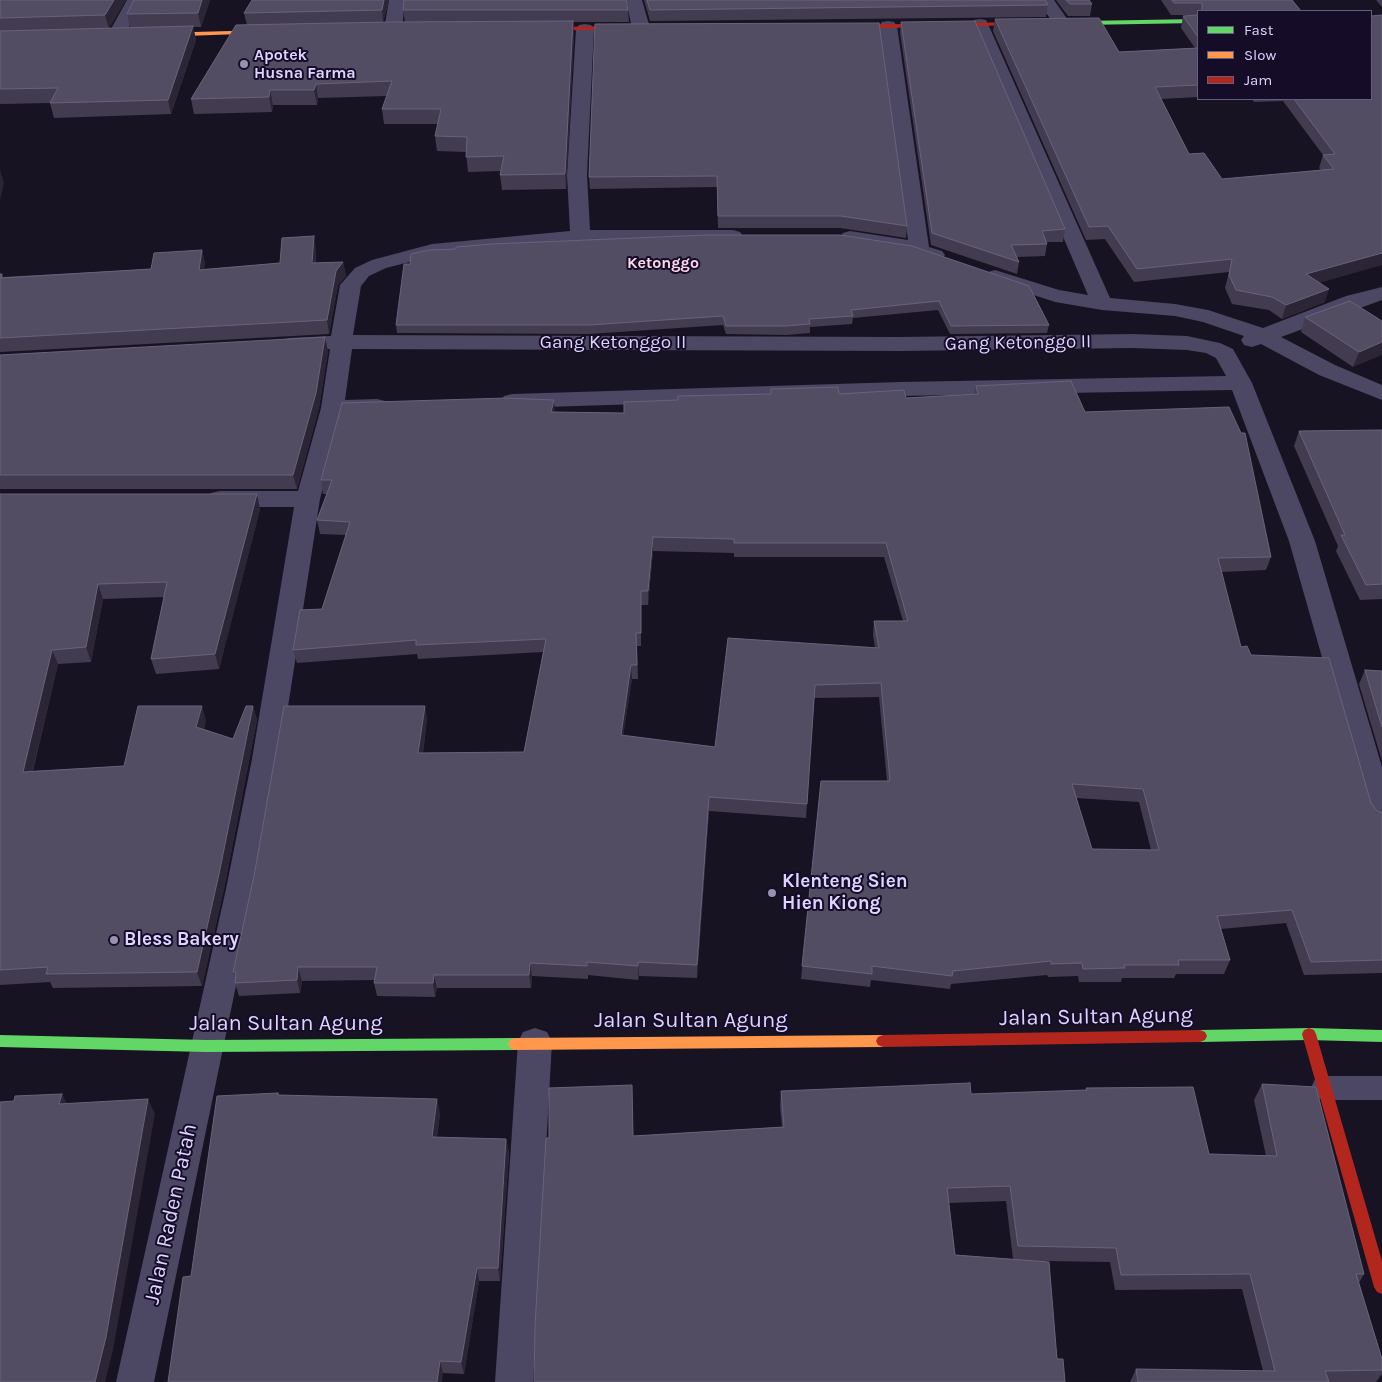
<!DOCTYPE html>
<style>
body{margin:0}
#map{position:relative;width:1382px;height:1382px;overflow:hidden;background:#181322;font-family:Karla,sans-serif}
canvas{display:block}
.legend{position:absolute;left:1197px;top:10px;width:175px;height:90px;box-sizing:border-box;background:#150d28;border:1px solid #655d7e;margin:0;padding:6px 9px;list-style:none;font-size:15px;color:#ded4ff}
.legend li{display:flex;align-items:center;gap:10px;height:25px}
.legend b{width:25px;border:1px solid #655d7e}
</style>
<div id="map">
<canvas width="1382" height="1382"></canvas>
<ul class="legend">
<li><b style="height:6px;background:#63d668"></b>Fast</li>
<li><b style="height:6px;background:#ff974d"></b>Slow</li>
<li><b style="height:6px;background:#b3261e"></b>Jam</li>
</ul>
</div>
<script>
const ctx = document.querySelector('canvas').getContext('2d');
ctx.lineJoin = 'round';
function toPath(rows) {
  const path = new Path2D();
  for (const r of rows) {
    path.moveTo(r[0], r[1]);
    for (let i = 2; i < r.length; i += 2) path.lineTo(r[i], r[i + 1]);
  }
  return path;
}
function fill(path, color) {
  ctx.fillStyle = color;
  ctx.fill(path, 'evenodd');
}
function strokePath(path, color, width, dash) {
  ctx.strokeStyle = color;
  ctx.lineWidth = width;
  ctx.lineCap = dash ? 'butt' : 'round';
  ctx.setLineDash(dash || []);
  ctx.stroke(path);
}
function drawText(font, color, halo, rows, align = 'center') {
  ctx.font = font + ' Karla,sans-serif';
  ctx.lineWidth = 4;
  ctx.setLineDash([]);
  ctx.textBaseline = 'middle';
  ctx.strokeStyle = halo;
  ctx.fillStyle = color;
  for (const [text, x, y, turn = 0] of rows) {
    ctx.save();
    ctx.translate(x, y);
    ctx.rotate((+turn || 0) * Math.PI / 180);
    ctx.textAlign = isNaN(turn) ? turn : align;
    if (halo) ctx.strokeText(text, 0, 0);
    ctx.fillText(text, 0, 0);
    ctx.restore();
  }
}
fill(toPath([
 [1325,1076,1382,1076,1382,1100,1325,1100,1315,1097,1311,1088,1315,1079,1325,1076]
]), '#4c4763');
fill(toPath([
 [127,0,143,0,122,40,116,41,110,40,107,36,127,0],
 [389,0,405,0,402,29,399,33,393,34,387,33,384,29,389,0],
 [626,0,642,0,650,28,647,32,635,32,632,28,626,0],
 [1037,0,1054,0,1070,23,1068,27,1056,27,1037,0],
 [980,19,986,20,988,24,1110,298,1175,304,1208,310,1263,328,1346,296,1382,287,1382,300,1281,337,1335,365,1382,385,1382,400,1319,375,1261,344,1252,347,1244,345,1241,340,1244,336,1203,322,1175,316,1102,310,1055,302,988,280,985,276,988,272,995,270,1059,290,1088,295,972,24,974,20,980,19],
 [888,21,894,22,897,26,929,247,942,251,945,255,942,259,935,261,896,250,843,241,840,237,843,233,850,231,908,240,879,26,882,22,888,21],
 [585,24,591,25,594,29,587,175,590,230,733,230,740,232,743,236,740,240,733,242,580,242,433,256,386,268,369,276,361,286,353,335,899,337,1133,334,1187,336,1220,343,1233,349,1252,383,1315,541,1382,767,1382,827,1372,824,1367,816,1289,541,1232,390,900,396,512,408,504,406,501,401,504,396,512,394,900,382,1226,376,1216,358,1206,353,1187,350,1133,348,899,351,352,349,345,400,377,399,385,401,389,406,385,411,377,413,343,414,320,499,280,759,256,889,154,1382,116,1382,226,889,252,759,294,507,220,507,211,505,208,499,211,493,220,491,298,491,321,408,330,349,289,352,281,350,278,345,281,340,289,338,331,336,340,285,355,268,372,260,432,244,570,231,567,175,576,29,579,25,585,24],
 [535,1028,547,1032,552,1042,533,1382,495,1382,518,1042,523,1032,535,1028]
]), '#4c4763');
fill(toPath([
 [1198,19,1198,23,1024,26,1021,24,1024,22,1198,19],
 [1309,1028,1382,1030,1382,1042,1309,1040,1200,1042,1195,1040,1193,1036,1195,1032,1200,1030,1309,1028],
 [0,1035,206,1040,515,1038,520,1040,522,1044,520,1048,515,1050,206,1052,0,1047,0,1035]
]), '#63d668');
fill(toPath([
 [267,30,269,31,269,33,157,37,153,35,157,33,267,30],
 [883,1035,888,1037,890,1041,888,1045,883,1047,515,1050,510,1048,508,1044,510,1040,515,1038,883,1035]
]), '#ff974d');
fill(toPath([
 [1024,22,1027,24,1026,25,842,29,839,27,842,25,1024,22],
 [632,26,635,28,634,29,537,31,534,29,537,27,632,26],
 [1309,1028,1314,1030,1316,1034,1382,1261,1382,1294,1377,1292,1374,1287,1302,1034,1304,1030,1309,1028],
 [1200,1030,1205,1032,1207,1036,1205,1040,1200,1042,883,1047,878,1045,876,1041,878,1037,883,1035,1200,1030]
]), '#b3261e');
fill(toPath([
 [0,0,126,0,109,28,130,28,127,14,210,0,201,27,193,27,196,40,171,114,54,118,50,103,0,104],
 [389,0,383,22,405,22,403,10,628,10,629,22,573,22,574,35,566,189,502,190,500,175,501,171,468,172,466,152,437,151,435,136,438,124,384,124,382,109,387,96,318,98,317,105,273,105,272,112,194,114,191,99,247,25,244,13],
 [644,0,1045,0,1048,5,1046,17,650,21],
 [1056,0,1089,0,1092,4,1090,16,1068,16],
 [1161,0,1292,0,1301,11,1198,11,1198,15,1171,15],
 [1376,0,1382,0,1382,7],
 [1198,15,1198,97,1161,99,1189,154,1222,179,1321,170,1319,168,1323,155,1283,101,1254,102,1252,99,1371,99,1319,283,1325,302,1282,319,1269,310,1232,304,1225,288,1229,272,1134,282,1105,239,1086,240,993,31,995,19,1119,52,1195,48,1181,28,1183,16],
 [901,22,1065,229,1063,242,1046,242,1047,244,1045,256,1017,257,1019,262,1017,274,931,245,900,33],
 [595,24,907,226,906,238,840,228,718,228,717,187,590,189,589,177],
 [706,235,1049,325,1047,333,950,334,938,310,853,318,852,324,810,327,810,333,786,335,726,334,723,325,589,334,397,333,396,325],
 [202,250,205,264,204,269,280,263,316,250,316,263,343,262,346,276,338,285,329,334,0,352,0,274,2,274,3,277,151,269],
 [1305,317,1382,321,1353,367,1301,332],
 [328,351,319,408,297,489,0,489,0,355],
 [976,386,1085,412,1271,557,1266,570,1221,572,1241,647,1251,655,1371,803,1377,811,1382,813,1382,973,1304,975,1286,923,1221,929,1230,960,1224,974,1176,974,1174,978,1122,978,1121,982,1079,982,1078,976,1048,977,1047,975,951,984,950,989,871,980,870,987,801,979,821,781,887,781,879,697,814,698,806,818,709,811,697,978,639,976,638,980,588,975,588,979,532,976,531,988,437,988,435,997,377,996,374,983,375,980,302,981,300,993,239,996,235,983,235,978,233,972,427,719,423,753,524,752,543,652,418,659,417,654,297,663,293,650,322,609,346,535,320,534,317,520,327,494,323,494,321,480,554,400,554,412,624,413,678,400,770,394,771,389,839,394,906,398,974,394],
 [653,551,734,553,734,557,884,557,903,621,874,621,873,635,875,648,715,747,623,736,632,679,638,679,637,646,641,646,641,605,648,605],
 [1076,798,1139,802,1151,850,1092,849],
 [1382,430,1382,599,1360,600,1336,551,1338,546,1294,446,1299,431],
 [0,494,260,509,219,669,156,674,151,659,164,597,103,599,91,662,58,664,33,771,124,766,206,720,204,729,233,739,253,706,257,720,224,889,202,986,53,988,50,982,0,985],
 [1365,670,1382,671,1382,761,1359,684],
 [1262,1084,1364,1274,1359,1283,1382,1359,1382,1374,1376,1382,1130,1382,1136,1369,1263,1371,1242,1289,1115,1290,1110,1262,1045,1261,1057,1359,1065,1382,549,1138,634,1136,782,1127,780,1107,781,1091,971,1094,1086,1090,1086,1088,1209,1154,1266,1156,1254,1100],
 [1006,1201,1013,1259,955,1255,949,1203],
 [279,1095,440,1113,437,1137,506,1139,509,1153,500,1281,479,1281,464,1374,443,1373,191,1276]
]), '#433c51');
fill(toPath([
 [114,0,126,0,109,29,105,15],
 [202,0,210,0,201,27,198,13],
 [384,0,389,0,383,22,382,10],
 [573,21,574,35,566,189,565,174],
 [193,26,196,40,171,114,168,100],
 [316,84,318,98,317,105,314,90],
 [270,90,273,105,272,112,269,97],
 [0,170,4,183,0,200],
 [314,236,316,250,315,277,312,263],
 [202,250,205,264,203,284,199,270],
 [1382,253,1382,265,1302,288,1306,274],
 [343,262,346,276,338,285,329,334,327,320,336,271],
 [1329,289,1325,302,1282,319,1286,305],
 [325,337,328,351,319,408,297,489,293,475],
 [1382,342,1382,355,1353,367,1359,352],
 [554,400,555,414,551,412],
 [257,494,260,509,219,669,215,654],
 [653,537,653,551,648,605,648,591],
 [98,584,103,599,91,662,86,647],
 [52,650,58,664,29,786,23,772],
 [631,665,632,679,621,749,621,735],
 [202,706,206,720,201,742,196,727],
 [253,706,257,720,224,889,202,986,197,972],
 [425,706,427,719,421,766,418,753],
 [709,797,709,811,697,978,697,965],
 [638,962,639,976,638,980],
 [530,963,532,976,531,988,529,975],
 [298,967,302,981,300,993,297,980],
 [434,975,437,988,435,997,433,983],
 [62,1094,69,1108,59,1104],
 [148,1099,155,1114,113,1350,105,1382,95,1382],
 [437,1099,440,1113,435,1151,432,1137],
 [506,1139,509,1153,500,1281,498,1268],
 [477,1268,479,1281,464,1374,461,1362],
 [440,1361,443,1373,442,1382,437,1382]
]), '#2b2536');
const building = toPath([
 [0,0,114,0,105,15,0,18,0,0],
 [134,0,202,0,198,13,127,14,134,0],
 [252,0,384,0,382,10,244,13,252,0],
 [404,0,626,0,628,10,403,10,404,0],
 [647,0,1045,0,1048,5,650,10,647,0],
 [1066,0,1089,0,1092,4,1070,4,1066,0],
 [1172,0,1292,0,1301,11,1202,11,1202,3,1174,3,1172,0],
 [1198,15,1198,37,1183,16,1198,15],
 [1382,15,1382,253,1306,274,1329,289,1286,305,1272,297,1236,290,1229,275,1232,259,1137,269,1108,226,1089,227,995,19,1099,18,1119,52,1198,48,1198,85,1155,87,1189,154,1204,153,1222,179,1334,169,1323,155,1335,154,1294,99,1371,99,1371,16,1382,15],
 [573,21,565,174,500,175,504,156,466,157,467,137,435,136,441,109,382,109,392,81,316,84,314,90,270,90,269,97,191,99,236,25,391,22,573,21],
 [975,21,1065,229,1042,231,1047,244,1011,245,1019,262,932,233,901,22,975,21],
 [879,23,907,226,841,216,718,216,717,176,589,177,595,24,879,23],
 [193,26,168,100,50,103,58,88,0,89,0,31,193,26],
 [706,235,840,235,912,246,1029,286,1049,325,951,326,939,301,851,310,853,316,809,319,810,324,786,326,726,326,723,316,589,325,396,325,404,264,410,264,411,254,429,250,456,249,456,247,492,244,706,235],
 [314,236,312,263,343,262,336,271,327,320,0,338,0,274,2,274,1,278,151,269,154,253,202,250,199,270,280,263,282,238,314,236],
 [1350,301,1382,321,1382,342,1359,352,1305,317,1350,301],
 [325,337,316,393,293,475,0,475,0,355,325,337],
 [1071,381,1085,412,1229,407,1241,433,1245,433,1271,557,1218,558,1241,647,1247,646,1251,655,1329,658,1371,803,1377,811,1382,813,1382,960,1311,962,1292,910,1217,916,1230,960,1178,960,1179,965,1124,965,1125,968,1083,969,1082,963,1051,964,1051,961,953,971,952,976,872,966,872,974,802,966,821,781,890,781,881,683,815,685,807,804,709,797,697,965,638,962,638,966,587,962,587,966,530,963,529,975,434,975,433,983,374,983,377,967,298,967,297,980,235,983,236,972,233,972,254,876,284,706,425,706,418,753,524,752,546,639,416,645,416,640,293,650,300,610,322,609,350,522,317,520,332,480,321,480,342,403,506,398,554,400,551,412,624,413,624,402,678,400,678,396,771,394,771,389,838,387,839,394,904,390,906,398,978,394,976,386,1071,381],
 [653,537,734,539,734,543,886,543,908,621,874,621,879,648,728,638,715,747,621,735,631,665,637,665,636,633,641,633,641,591,648,591,653,537],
 [1072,784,1143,789,1159,850,1092,849,1072,784],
 [1382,430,1382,584,1366,585,1341,535,1345,535,1299,431,1382,430],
 [0,494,257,494,215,654,151,659,167,582,98,584,86,647,52,650,23,772,124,766,138,706,202,706,196,727,233,739,246,706,253,706,219,874,197,972,46,974,48,967,0,970,0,494],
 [1365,670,1382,671,1382,727,1365,670],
 [970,1083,971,1094,1087,1090,1086,1088,1193,1087,1209,1154,1277,1156,1262,1084,1316,1087,1364,1274,1356,1274,1382,1359,1382,1370,1325,1371,1329,1382,1138,1382,1136,1369,1275,1371,1250,1274,1121,1275,1116,1248,1018,1246,1010,1186,947,1188,955,1255,1049,1262,1057,1359,1063,1359,1065,1382,534,1382,535,1326,546,1138,549,1138,549,1088,632,1085,633,1136,784,1127,781,1091,970,1083],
 [278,1093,278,1095,437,1099,432,1137,506,1139,498,1268,477,1268,461,1362,440,1361,437,1382,168,1382,183,1277,191,1276,217,1096,278,1093],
 [62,1094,59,1104,148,1099,106,1337,95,1382,0,1382,0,1102,14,1101,15,1096,62,1094]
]);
fill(building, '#534d64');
strokePath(building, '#69627c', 1);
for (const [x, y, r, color] of [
 [244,64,5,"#9990b2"],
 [772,893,5,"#9990b2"],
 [114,940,5,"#9990b2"]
]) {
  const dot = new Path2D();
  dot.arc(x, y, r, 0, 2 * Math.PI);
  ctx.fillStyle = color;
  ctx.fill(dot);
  strokePath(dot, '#150d28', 2);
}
drawText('bold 16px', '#ded4ff', '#150d28', [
 ["Apotek",254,55],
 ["Husna Farma",254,73]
], 'left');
drawText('bold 16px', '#ffd6eb', '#150d28', [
 ["Ketonggo",663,263]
]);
drawText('19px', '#ded4ff', '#150d28', [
 ["Gang Ketonggo II",613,343],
 ["Gang Ketonggo II",1018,343,-1]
]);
drawText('bold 19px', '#ded4ff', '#150d28', [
 ["Klenteng Sien",782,882],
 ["Hien Kiong",782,904],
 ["Bless Bakery",124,940]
], 'left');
drawText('22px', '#ded4ff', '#150d28', [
 ["Jalan Sultan Agung",1096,1017,-1],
 ["Jalan Sultan Agung",691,1021],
 ["Jalan Sultan Agung",286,1024],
 ["Jalan Raden Patah",171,1214,-78]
]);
</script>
